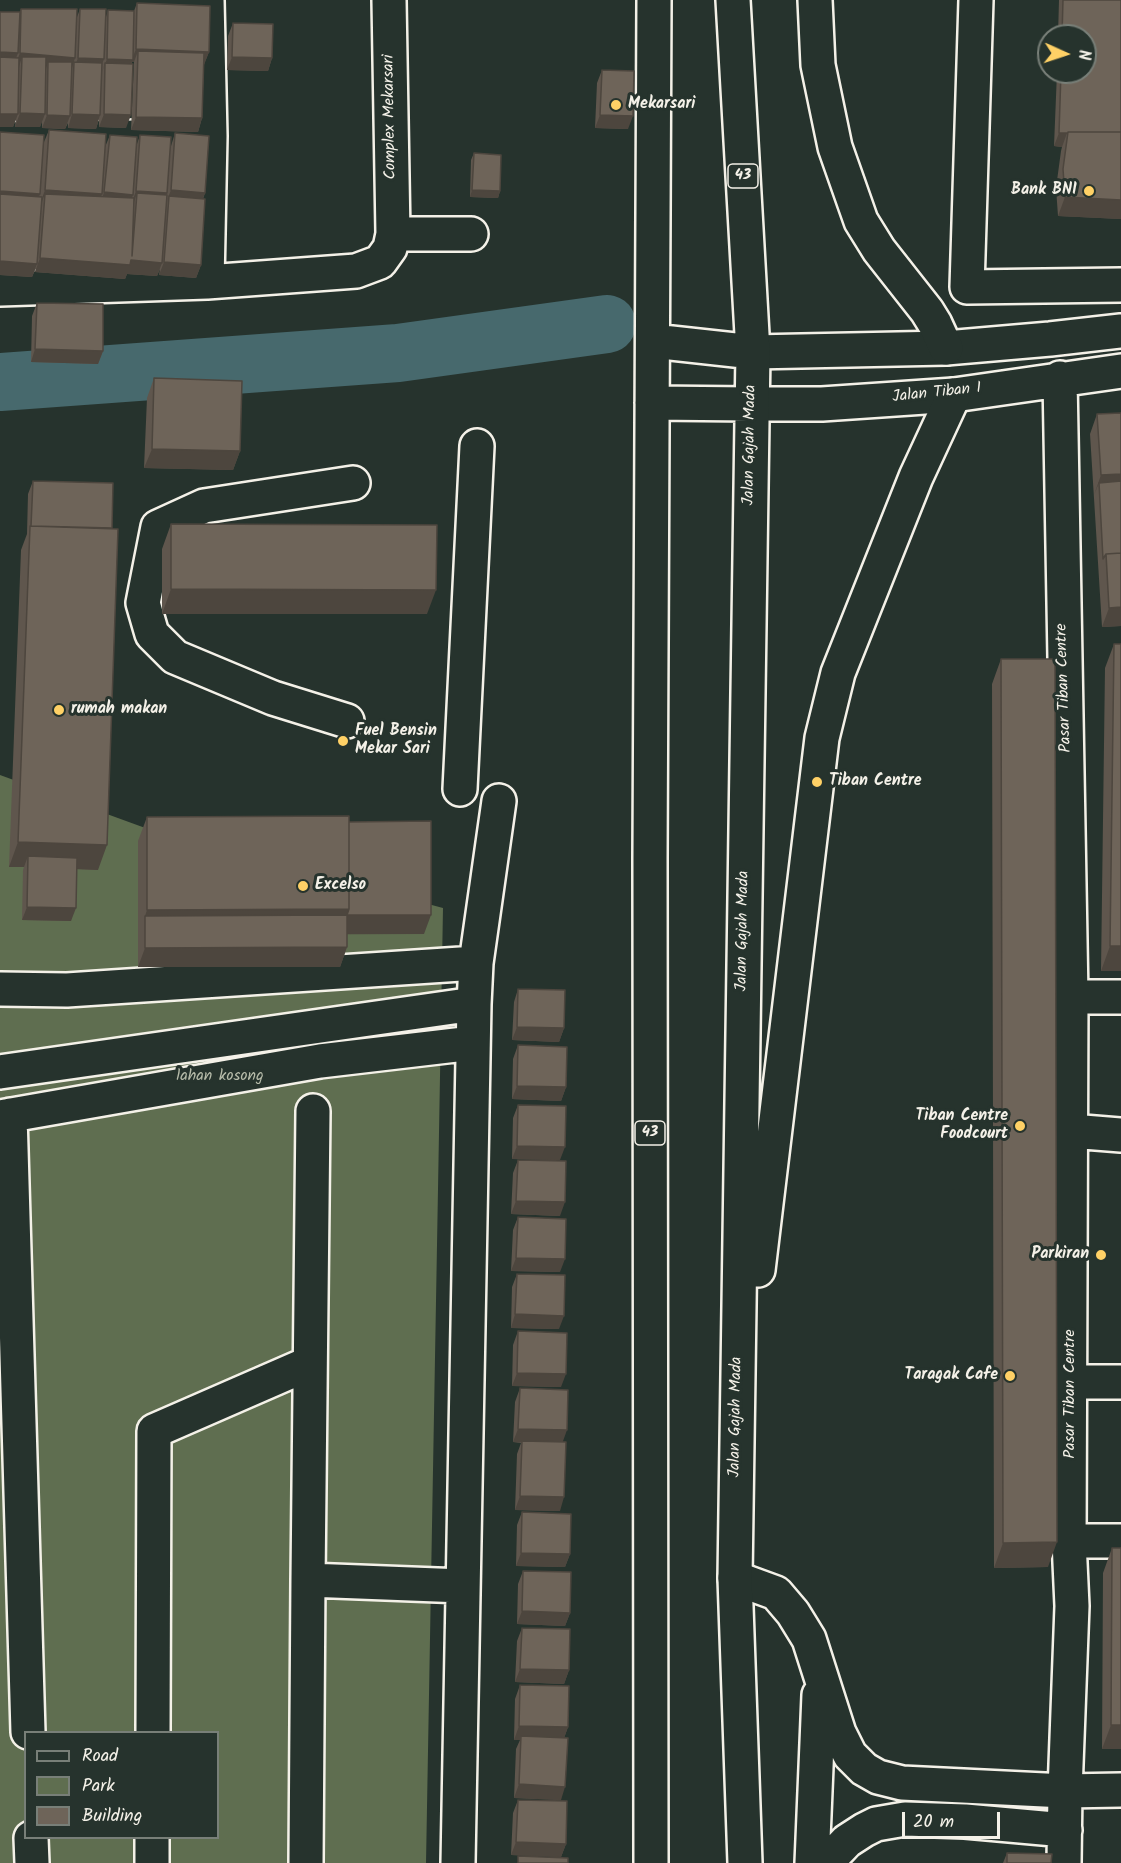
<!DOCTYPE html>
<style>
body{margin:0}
#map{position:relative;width:1121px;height:1863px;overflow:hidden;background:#26332d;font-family:Kalam,sans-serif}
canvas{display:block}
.legend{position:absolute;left:24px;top:1731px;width:195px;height:108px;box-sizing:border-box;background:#26332d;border:2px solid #787f78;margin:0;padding:8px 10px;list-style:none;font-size:18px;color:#f4f1e8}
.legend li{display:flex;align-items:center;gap:12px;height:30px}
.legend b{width:30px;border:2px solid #787f78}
.north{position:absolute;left:1037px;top:24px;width:60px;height:60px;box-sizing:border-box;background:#26332d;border:2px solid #787f78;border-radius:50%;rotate:93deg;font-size:16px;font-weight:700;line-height:24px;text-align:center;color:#f4f1e8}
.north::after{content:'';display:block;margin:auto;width:21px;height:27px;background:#ffd166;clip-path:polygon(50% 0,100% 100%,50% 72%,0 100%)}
.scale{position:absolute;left:902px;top:1812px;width:98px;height:27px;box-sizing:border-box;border:3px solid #f4f1e8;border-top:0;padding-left:8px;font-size:18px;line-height:21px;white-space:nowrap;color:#f4f1e8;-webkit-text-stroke:4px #26332d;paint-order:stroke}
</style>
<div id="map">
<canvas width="1121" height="1863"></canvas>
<ul class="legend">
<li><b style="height:8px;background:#26332d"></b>Road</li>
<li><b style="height:16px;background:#5f6e50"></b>Park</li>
<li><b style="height:16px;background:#6e6459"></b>Building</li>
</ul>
<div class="north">N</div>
<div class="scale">20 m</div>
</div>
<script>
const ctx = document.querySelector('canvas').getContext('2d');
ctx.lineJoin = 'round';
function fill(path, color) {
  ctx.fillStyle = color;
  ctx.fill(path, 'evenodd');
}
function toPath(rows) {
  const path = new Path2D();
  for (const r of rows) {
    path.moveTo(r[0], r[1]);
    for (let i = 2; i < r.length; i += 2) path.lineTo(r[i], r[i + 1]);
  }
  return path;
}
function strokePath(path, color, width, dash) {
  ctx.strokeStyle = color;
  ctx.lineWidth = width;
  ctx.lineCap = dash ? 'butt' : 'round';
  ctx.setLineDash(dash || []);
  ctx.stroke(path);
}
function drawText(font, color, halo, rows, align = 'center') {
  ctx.font = font + ' Kalam,sans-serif';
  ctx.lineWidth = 6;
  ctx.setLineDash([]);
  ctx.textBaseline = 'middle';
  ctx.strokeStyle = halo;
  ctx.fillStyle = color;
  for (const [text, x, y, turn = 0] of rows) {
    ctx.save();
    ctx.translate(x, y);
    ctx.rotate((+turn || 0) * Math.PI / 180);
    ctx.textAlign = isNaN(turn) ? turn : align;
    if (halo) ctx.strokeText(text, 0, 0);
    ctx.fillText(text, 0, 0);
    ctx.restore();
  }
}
fill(toPath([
 [0,775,148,829,443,908,426,1863,0,1863],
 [26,1732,218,1732,218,1838,26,1838]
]), '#5f6e50');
strokePath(toPath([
 [0,382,398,353,607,324]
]), '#47696d', 58);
const minor = toPath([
 [207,0,210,136,207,282],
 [389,0,393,234],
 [976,0,967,287,1121,285],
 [0,9,178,11],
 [0,139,210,136],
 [0,289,207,282,356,271,380,262,390,248,393,234,471,234],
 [753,352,946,348,1050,339,1121,331],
 [1060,378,1071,997,1069,1541,1072,1606,1065,1791,1064,1863],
 [752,404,822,404,954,395,1121,371],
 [347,721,273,698,175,657,152,634,143,603,158,527,204,506,353,483],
 [460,789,477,446],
 [0,989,67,990,476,963],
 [1071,997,1121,997],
 [0,1072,474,1004],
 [313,1111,308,1580,463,1586],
 [10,1115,28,1732],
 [0,1117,320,1061,473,1043],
 [1071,1131,1121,1135],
 [1071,1382,1121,1382],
 [1069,1541,1121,1541],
 [735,1578,776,1593,793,1613,809,1639,839,1733,850,1755,864,1769,878,1777,902,1783,1065,1791,1121,1790],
 [153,1732,154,1431,310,1363],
 [31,1838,32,1863],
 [152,1863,152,1838],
 [306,1863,308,1580],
 [458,1863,474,1004,476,963,499,801],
 [812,1863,819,1695],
 [826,1863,847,1841,864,1830,876,1824,905,1819,965,1821,1065,1830]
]);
const highway = toPath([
 [733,0,753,352,735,1578,745,1863],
 [815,0,818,65,835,147,861,221,879,250,927,311,935,324,946,348],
 [653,341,753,352],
 [652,403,752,404],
 [758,1270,822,738,838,673,916,477,954,395],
 [651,1863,650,859,654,0]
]);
strokePath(minor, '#f4f1e8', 38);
strokePath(highway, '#f4f1e8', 38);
strokePath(minor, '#26332d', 33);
strokePath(highway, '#26332d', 33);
fill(toPath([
 [1059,0,1121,0,1121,219,1058,216,1056,188,1061,151,1062,147,1054,146,1057,72,1085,72,1085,36,1058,36],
 [137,3,209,52,204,64,202,118,198,132,131,130,134,62,132,62,126,128,99,127,99,119,96,129,68,128,68,123,65,129,42,128,42,121,40,127,15,127,16,119,13,127,0,127,0,12,20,13,21,9,77,17,80,9,106,17,108,10,134,11],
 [233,23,272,58,268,71,227,70,228,36],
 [602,70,628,129,595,128,597,83],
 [49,130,105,147,110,135,137,144,140,135,171,146,175,133,205,193,203,199,201,265,196,278,159,275,160,269,157,276,127,274,125,279,35,272,36,268,32,277,0,275,0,132,44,142],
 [474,153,500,191,498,198,470,197,471,160],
 [37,303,103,351,98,364,31,362,32,316],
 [154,378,240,451,233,470,144,468,147,398],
 [1121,413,1121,626,1102,627,1090,434,1097,414],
 [33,481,98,870,76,869,71,921,22,920,23,870,24,867,9,867,21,550,27,534,28,494],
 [171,524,427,614,162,614,162,549],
 [1114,644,1121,644,1121,971,1101,971,1105,668],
 [1001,659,1048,1567,994,1568,992,684],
 [147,817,349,822,424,934,347,934,347,947,340,967,138,967,138,841],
 [518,989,564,1028,559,1042,512,1040,514,1002],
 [518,1045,566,1087,561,1101,512,1099,513,1059],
 [518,1105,560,1160,512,1159,513,1118],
 [518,1160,560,1216,511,1214,513,1173],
 [518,1217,560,1272,511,1271,513,1230],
 [517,1274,559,1329,511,1328,512,1287],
 [518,1331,561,1387,512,1386,513,1345],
 [520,1388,563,1442,560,1511,515,1510,517,1454,521,1443,513,1442,515,1402],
 [522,1512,570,1554,565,1567,516,1566,517,1525],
 [1112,1548,1121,1749,1102,1749,1103,1573],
 [523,1571,570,1613,565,1626,517,1624,518,1584],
 [522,1628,569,1670,564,1684,515,1682,517,1641],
 [520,1685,568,1727,564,1738,561,1800,514,1798,516,1749,520,1740,514,1740,515,1699],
 [518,1800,566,1844,561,1857,511,1855,513,1813],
 [1007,1853,1051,1863,1003,1863]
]), '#5f564d');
fill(toPath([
 [136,49,209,52,204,65,138,51,134,62,132,62,128,73,105,63,102,72,107,59,132,59],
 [0,52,18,53,13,66,0,66],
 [20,53,75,58,71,71,48,62,46,69,22,57,19,67,15,66],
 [232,57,272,58,268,71,227,70],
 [78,58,104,59,99,72,73,71],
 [20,113,45,114,40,127,15,127],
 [0,114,18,114,13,127,0,127],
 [72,114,100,115,96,129,68,128],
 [104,114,131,115,126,128,99,127],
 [47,115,70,116,65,129,42,128],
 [600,115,633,116,628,129,595,128],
 [136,117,202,118,198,132,131,130],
 [1059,133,1067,133,1062,147,1054,146],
 [45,190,102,194,97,207,45,194,41,204,40,204],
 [171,190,205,193,200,206,169,196,166,203],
 [472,190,500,191,498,198,470,197],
 [0,191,40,194,35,207,0,205],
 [136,191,167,193,162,207,137,193,133,205,131,205],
 [104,192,133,195,128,208,100,206],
 [1065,197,1121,200,1121,219,1058,216],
 [40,258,131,260,162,263,157,276,127,274,125,279,35,272],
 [0,261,37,264,32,277,0,275],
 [164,262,201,265,196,278,159,275],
 [35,349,103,351,98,364,31,362],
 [152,449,240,451,233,470,144,468],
 [1121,474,1121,493,1099,483,1094,495,1101,475],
 [171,589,436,590,427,614,162,614],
 [1121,607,1121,626,1102,627,1109,608],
 [18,842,107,845,98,870,27,867,28,856,24,867,9,867],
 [27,907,76,908,71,921,22,920],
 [349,909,431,915,424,934,145,935,145,916,147,910],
 [1110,946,1121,946,1121,971,1101,971],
 [347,947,340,967,138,967,145,948],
 [517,1027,564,1028,559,1042,512,1040],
 [517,1086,566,1087,561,1101,512,1099],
 [517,1146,565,1147,560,1160,512,1159],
 [516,1201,565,1202,560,1216,511,1214],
 [516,1258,565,1259,560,1272,511,1271],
 [515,1314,564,1316,559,1329,511,1328],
 [517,1373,566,1374,561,1387,512,1386],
 [518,1429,567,1430,562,1444,513,1442],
 [520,1496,564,1497,560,1511,515,1510],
 [1057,1542,1048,1567,994,1568,1003,1543],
 [521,1553,570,1554,565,1567,516,1566],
 [522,1611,570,1613,565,1626,517,1624],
 [520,1669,569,1670,564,1684,515,1682],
 [1111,1725,1121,1725,1121,1749,1102,1749],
 [519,1726,568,1727,563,1741,521,1736,520,1740,514,1740],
 [519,1784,565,1787,561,1800,514,1798],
 [516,1842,566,1844,561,1857,511,1855]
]), '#4d463e');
const building = toPath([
 [1063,0,1121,0,1121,132,1068,132,1068,133,1059,133,1061,72,1085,72,1085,36,1062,36,1063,0],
 [137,3,210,6,209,52,136,49,137,3],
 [21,9,77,9,75,58,20,53,21,9],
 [80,9,106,9,104,59,78,58,80,9],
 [108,10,134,11,133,60,107,59,108,10],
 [0,12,20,12,18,53,0,52,0,12],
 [233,23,273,24,272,58,232,57,233,23],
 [138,51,204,53,202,118,136,117,138,51],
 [0,57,19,58,18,114,0,114,0,57],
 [22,57,46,57,45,114,20,113,22,57],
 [48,62,72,62,70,116,47,115,48,62],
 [74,62,102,63,100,115,72,114,74,62],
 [105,63,133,64,131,115,104,114,105,63],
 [602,70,634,71,633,116,600,115,602,70],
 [49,130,106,134,102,194,45,190,49,130],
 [0,132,44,135,40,194,0,191,0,132],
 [1068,132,1121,132,1121,200,1065,197,1063,169,1068,132],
 [175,133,209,136,205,193,171,190,175,133],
 [110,135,137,137,133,195,104,192,110,135],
 [140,135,171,137,167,193,136,191,140,135],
 [474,153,501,155,500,191,472,190,474,153],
 [137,193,167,195,162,263,131,260,130,265,40,258,45,194,134,198,132,256,137,193],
 [0,194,42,197,37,264,0,261,0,194],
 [169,196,205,199,201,265,164,262,169,196],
 [37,303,103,304,103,351,35,349,37,303],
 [154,378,242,381,240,451,152,449,154,378],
 [1121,413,1121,474,1101,475,1097,414,1121,413],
 [33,481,113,483,112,528,31,526,33,481],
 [1121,481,1121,553,1106,554,1103,559,1099,483,1121,481],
 [171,524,437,525,436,590,171,589,171,524],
 [30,526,118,529,107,845,18,842,30,526],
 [1121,553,1121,607,1109,608,1106,554,1121,553],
 [1114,644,1121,644,1121,946,1110,946,1114,644],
 [1001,659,1055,659,1057,1542,1003,1543,1001,659],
 [349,816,349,909,147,910,147,817,349,816],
 [431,821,431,915,347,915,349,909,349,822,431,821],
 [28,856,77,858,76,908,27,907,28,856],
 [347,915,347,947,145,948,145,916,347,915],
 [518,989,565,990,564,1028,517,1027,518,989],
 [518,1045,567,1047,566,1087,517,1086,518,1045],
 [518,1105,566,1106,565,1147,517,1146,518,1105],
 [518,1160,566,1161,565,1202,516,1201,518,1160],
 [518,1217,566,1219,565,1259,516,1258,518,1217],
 [517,1274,565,1275,564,1316,515,1314,517,1274],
 [518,1331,567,1333,566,1374,517,1373,518,1331],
 [520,1388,568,1390,567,1430,518,1429,520,1388],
 [522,1441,566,1442,564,1497,520,1496,522,1441],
 [522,1512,571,1514,570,1554,521,1553,522,1512],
 [1112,1548,1121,1548,1121,1725,1111,1725,1112,1548],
 [523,1571,571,1572,570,1613,522,1611,523,1571],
 [522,1628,570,1629,569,1670,520,1669,522,1628],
 [520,1685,569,1686,568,1727,519,1726,520,1685],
 [521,1736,568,1738,565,1787,519,1784,521,1736],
 [518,1800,567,1801,566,1844,516,1842,518,1800],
 [1007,1853,1052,1854,1051,1863,1007,1863,1007,1853],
 [518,1856,568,1858,568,1863,518,1863,518,1856]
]);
fill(building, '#6e6459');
strokePath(building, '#4d463e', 1.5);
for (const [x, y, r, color] of [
 [616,105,6,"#ffd166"],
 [1089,191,6,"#ffd166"],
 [59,710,6,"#ffd166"],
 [343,741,6,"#ffd166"],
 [817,782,6,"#ffd166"],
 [303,886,6,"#ffd166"],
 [1020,1126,6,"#ffd166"],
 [1101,1255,6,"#ffd166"],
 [1010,1376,6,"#ffd166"]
]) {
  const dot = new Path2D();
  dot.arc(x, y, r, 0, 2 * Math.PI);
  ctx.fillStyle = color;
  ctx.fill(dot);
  strokePath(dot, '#26332d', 2);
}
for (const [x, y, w] of [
 [743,176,30],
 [650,1133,30]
]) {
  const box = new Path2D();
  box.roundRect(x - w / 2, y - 12, w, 24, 4.5);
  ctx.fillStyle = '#26332d';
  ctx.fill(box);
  strokePath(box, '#f4f1e8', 1.5);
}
drawText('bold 15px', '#f4f1e8', null, [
 ["43",743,176],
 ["43",650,1133]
]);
drawText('bold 16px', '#f4f1e8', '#26332d', [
 ["Mekarsari",628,105],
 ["Bank BNI",1077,191,"right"],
 ["rumah makan",71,710],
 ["Fuel Bensin",355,732],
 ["Mekar Sari",355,750],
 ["Tiban Centre",829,782],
 ["Excelso",315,886],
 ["Tiban Centre",1008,1117,"right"],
 ["Foodcourt",1008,1135,"right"],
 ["Parkiran",1089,1255,"right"],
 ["Taragak Cafe",998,1376,"right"]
], 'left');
drawText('16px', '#f4f1e8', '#26332d', [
 ["Complex Mekarsari",391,117,-91],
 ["Jalan Tiban I",937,394,-6],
 ["Jalan Gajah Mada",751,445,-89],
 ["Pasar Tiban Centre",1065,688,-92],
 ["Jalan Gajah Mada",744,931,-89],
 ["Pasar Tiban Centre",1071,1394,-90],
 ["Jalan Gajah Mada",737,1417,-89]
]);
drawText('16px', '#b8bdab', '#26332d', [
 ["lahan kosong",220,1077]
]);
</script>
